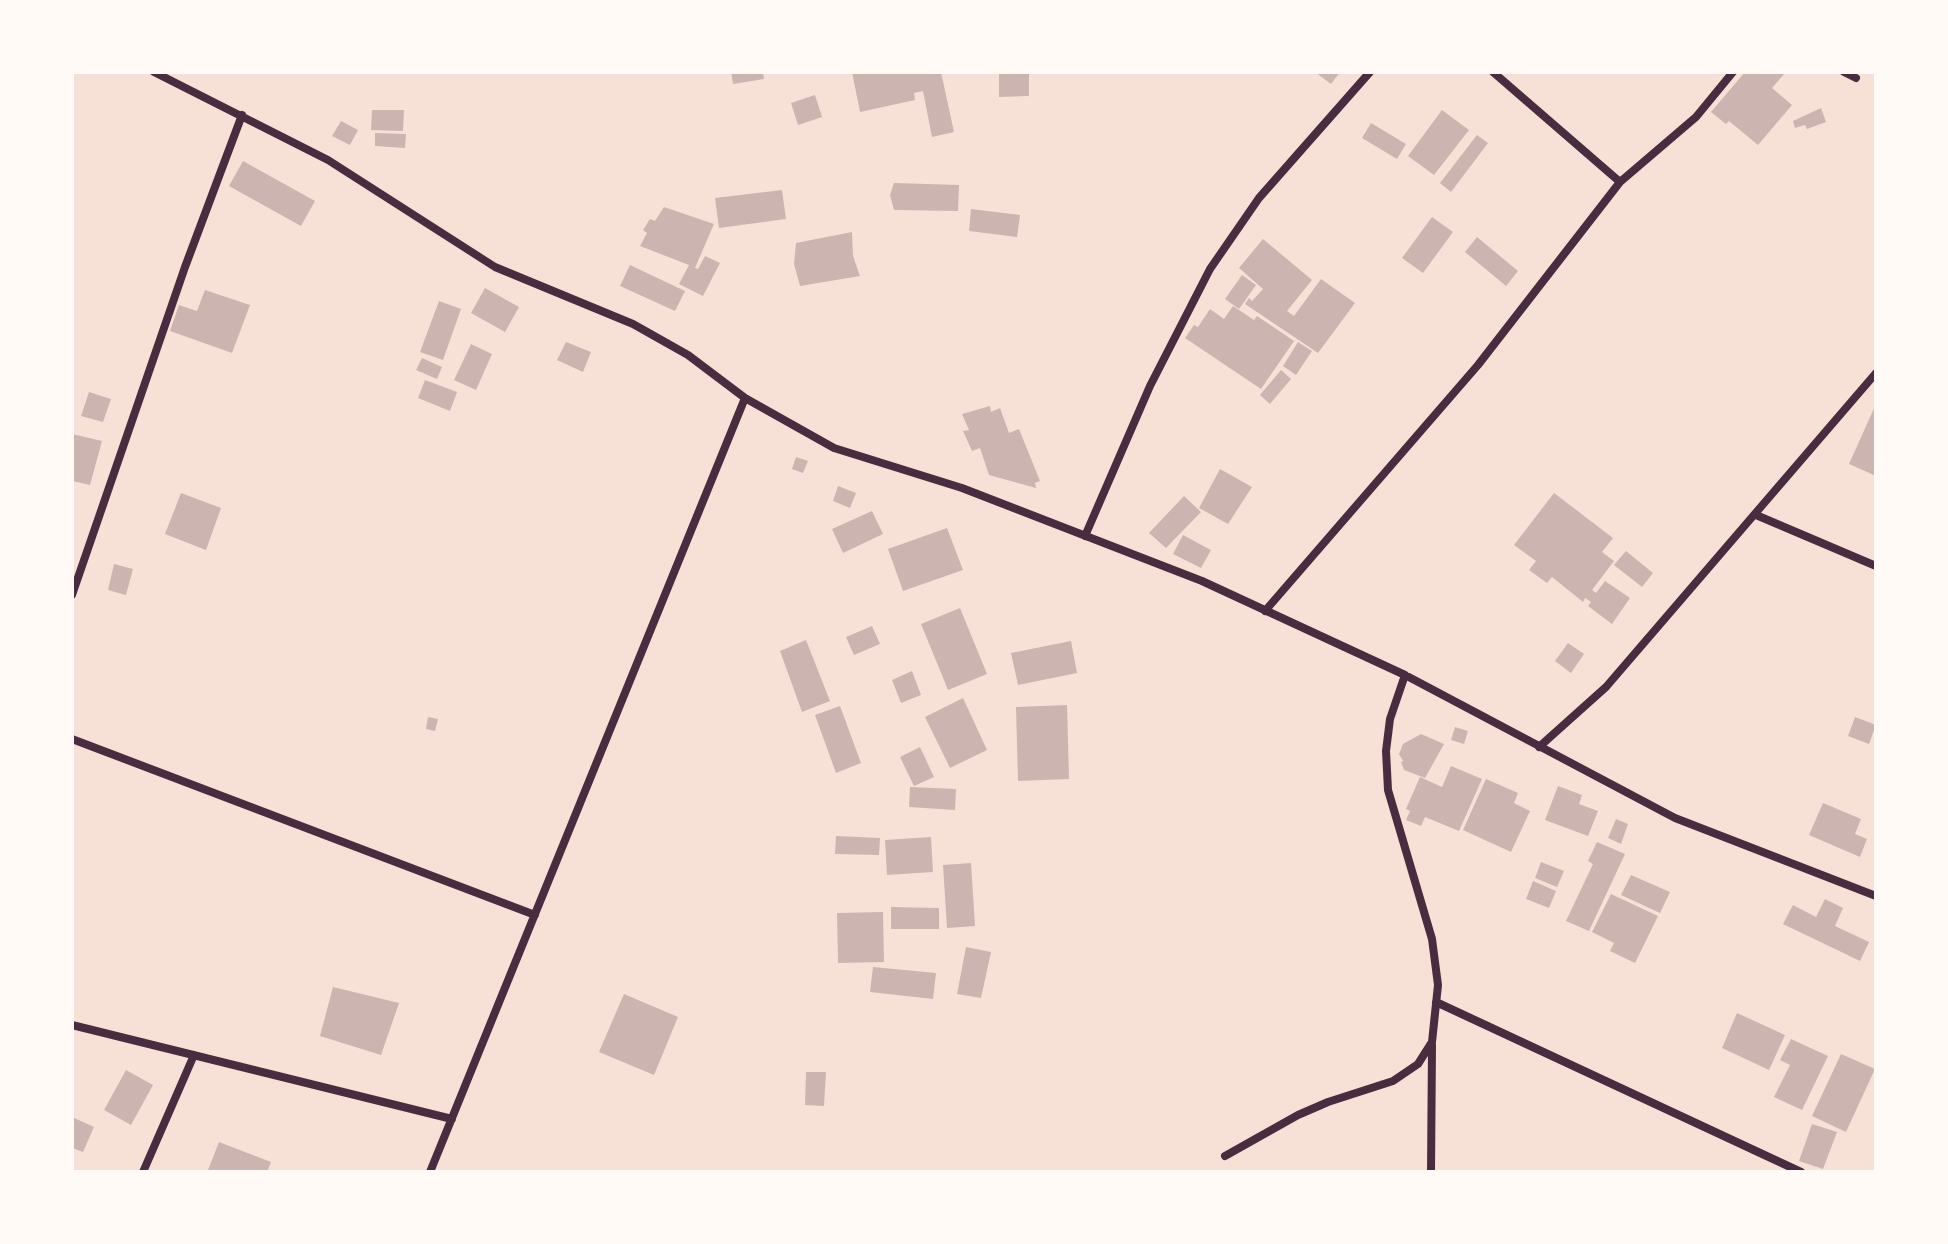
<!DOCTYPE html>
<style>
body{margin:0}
#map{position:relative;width:1948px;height:1244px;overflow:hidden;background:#f7e1d7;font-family:"Space Grotesk",sans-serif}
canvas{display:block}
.frame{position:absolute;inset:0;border:74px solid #fffaf5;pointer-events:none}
</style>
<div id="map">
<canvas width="1948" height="1244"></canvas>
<div class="frame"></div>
</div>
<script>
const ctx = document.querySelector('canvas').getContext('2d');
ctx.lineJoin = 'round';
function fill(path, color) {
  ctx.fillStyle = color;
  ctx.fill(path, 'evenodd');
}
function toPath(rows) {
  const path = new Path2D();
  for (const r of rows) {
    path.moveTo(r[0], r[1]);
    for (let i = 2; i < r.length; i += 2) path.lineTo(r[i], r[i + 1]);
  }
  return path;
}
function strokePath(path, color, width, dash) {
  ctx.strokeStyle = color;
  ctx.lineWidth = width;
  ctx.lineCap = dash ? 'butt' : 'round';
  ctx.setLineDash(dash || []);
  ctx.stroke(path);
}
fill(toPath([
 [731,72,763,72,764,79,733,84],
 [852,72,941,72,954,132,932,137,923,91,914,93,915,100,860,112],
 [999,72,1029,72,1029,96,999,97],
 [1315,72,1340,72,1331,84],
 [1745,72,1786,72,1772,88,1792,105,1758,145,1729,121,1726,124,1711,112],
 [815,95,822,117,798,125,791,103],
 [1821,108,1826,122,1807,129,1805,125,1795,128,1793,121],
 [372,110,404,110,403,131,371,130],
 [1442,110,1469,130,1434,175,1408,156],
 [341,121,358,130,350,145,332,136],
 [1371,123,1406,144,1397,159,1362,138],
 [375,133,406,134,405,148,375,146],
 [1477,135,1488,143,1451,192,1440,183],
 [243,161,315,201,301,226,229,186],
 [894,183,959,185,958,211,894,210,890,195],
 [782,190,786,219,719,228,715,198],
 [664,207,714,224,695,268,698,269,705,256,720,263,703,296,679,284,689,265,640,246,647,233,643,230,650,219,655,221],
 [971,209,1020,215,1017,237,969,231],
 [1432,217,1453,232,1423,273,1402,258],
 [852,232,853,256,860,276,800,286,794,264,796,243],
 [1477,237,1518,271,1506,286,1465,252],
 [1263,239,1312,280,1287,311,1294,316,1321,279,1355,303,1318,353,1245,304,1249,298,1252,301,1263,289,1239,268],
 [630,265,685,291,675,311,620,286],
 [1242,275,1256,285,1239,309,1225,299],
 [485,288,519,307,505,332,471,313],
 [205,290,250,305,232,353,170,331,179,305,197,311],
 [439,301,461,309,443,360,420,352],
 [1233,306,1254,320,1257,316,1294,341,1261,389,1185,338,1194,325,1198,327,1210,309,1224,319],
 [566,342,591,352,583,372,557,360],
 [1298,342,1312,351,1296,375,1283,366],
 [471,344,492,354,476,390,454,380],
 [422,358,442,367,437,379,416,370],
 [1281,370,1291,379,1270,404,1260,395],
 [425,380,457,392,450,411,418,398],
 [89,392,111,399,103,422,81,416],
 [1876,404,1876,476,1849,464],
 [990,406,991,412,1000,408,1009,433,1019,429,1040,481,1035,483,1036,488,989,475,980,448,972,451,963,431,969,430,962,414],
 [72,434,102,441,90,485,72,481],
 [796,457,808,461,803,473,792,469],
 [1220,469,1252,487,1228,524,1199,508],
 [838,486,856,493,850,508,833,501],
 [181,493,221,508,206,550,165,534],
 [1554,493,1613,538,1602,552,1614,561,1592,590,1596,593,1605,581,1630,598,1612,624,1588,606,1591,602,1585,598,1583,602,1552,577,1547,583,1529,570,1536,561,1514,545],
 [1184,496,1201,512,1166,548,1149,533],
 [872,511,883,534,843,553,832,529],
 [947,528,963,570,903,591,888,549],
 [1183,535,1211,550,1201,568,1173,554],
 [1626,551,1653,573,1642,587,1614,565],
 [114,564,133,569,126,595,108,590],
 [960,608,987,674,948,690,921,624],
 [872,626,880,644,854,655,846,637],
 [806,640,830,701,802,712,780,651],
 [1071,641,1077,673,1018,685,1011,653],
 [1568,643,1584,654,1571,673,1555,661],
 [912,671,921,695,901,703,892,680],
 [963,698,987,750,950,768,925,717],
 [1067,705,1069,779,1018,781,1016,707],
 [840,706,861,763,836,773,815,715],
 [428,717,438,719,435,731,426,729],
 [1855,717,1876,725,1869,744,1848,736],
 [1455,727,1468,731,1464,744,1451,740],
 [1421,734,1444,744,1425,778,1404,770,1401,762,1403,761,1399,754,1403,744],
 [920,747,934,777,914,786,900,757],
 [1451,766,1482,779,1459,831,1425,817,1421,826,1406,820,1410,811,1406,809,1420,777,1442,787],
 [1486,779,1518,793,1514,803,1530,811,1511,852,1463,830],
 [1558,786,1582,795,1579,804,1598,811,1588,836,1545,820],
 [910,787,956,789,955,810,909,807],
 [1823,803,1861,819,1855,834,1867,839,1860,857,1809,835],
 [1616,819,1628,824,1621,844,1608,838],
 [836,836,880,838,879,855,835,854],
 [931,837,933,872,887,875,885,840],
 [1597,842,1625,854,1589,931,1566,921,1593,864,1588,861],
 [1541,862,1564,871,1557,887,1535,878],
 [971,863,975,926,947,928,943,865],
 [1631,875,1670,892,1660,913,1621,895],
 [1533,881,1556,891,1549,908,1526,899],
 [1611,894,1658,916,1635,963,1610,951,1614,943,1592,932],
 [1825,899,1843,908,1835,926,1869,942,1860,961,1783,924,1793,905,1816,917],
 [891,907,939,908,939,929,891,929],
 [883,912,884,962,838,963,837,913],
 [966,947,991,952,981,998,957,994],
 [873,967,936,973,933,999,870,992],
 [333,987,399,1003,381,1055,320,1036],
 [624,994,678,1017,654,1075,599,1052],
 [1737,1013,1785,1035,1769,1070,1722,1048],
 [1791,1039,1828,1056,1802,1110,1774,1097,1790,1065,1780,1060],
 [1841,1054,1875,1069,1846,1132,1812,1116],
 [126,1070,153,1085,131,1125,104,1110],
 [806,1072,826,1072,824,1106,805,1105],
 [72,1117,94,1127,83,1152,72,1148],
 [1812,1124,1837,1132,1823,1169,1799,1161],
 [219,1142,271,1162,267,1172,208,1170]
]), '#ccb4b1');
strokePath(toPath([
 [154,72,328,160,495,267,633,324,688,355,745,398,834,448,962,488,1202,581,1405,675,1675,818,1876,896],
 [1493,72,1620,182],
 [1844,72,1856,78],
 [1756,515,1876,566],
 [1085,536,1150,386,1210,269,1259,198,1370,72],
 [72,595,185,267,242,115],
 [1265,611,1478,365,1620,182,1696,117,1733,72],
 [72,739,535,915],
 [1539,747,1606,687,1876,373],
 [1436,1002,1801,1172],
 [72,1025,452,1119],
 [1225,1156,1298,1115,1328,1102,1393,1081,1418,1064,1432,1042,1438,985,1432,939,1388,790,1386,751,1390,719,1405,675],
 [143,1172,194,1055],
 [430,1172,745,398],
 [1431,1172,1432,1045]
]), '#4a2c40', 8);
</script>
